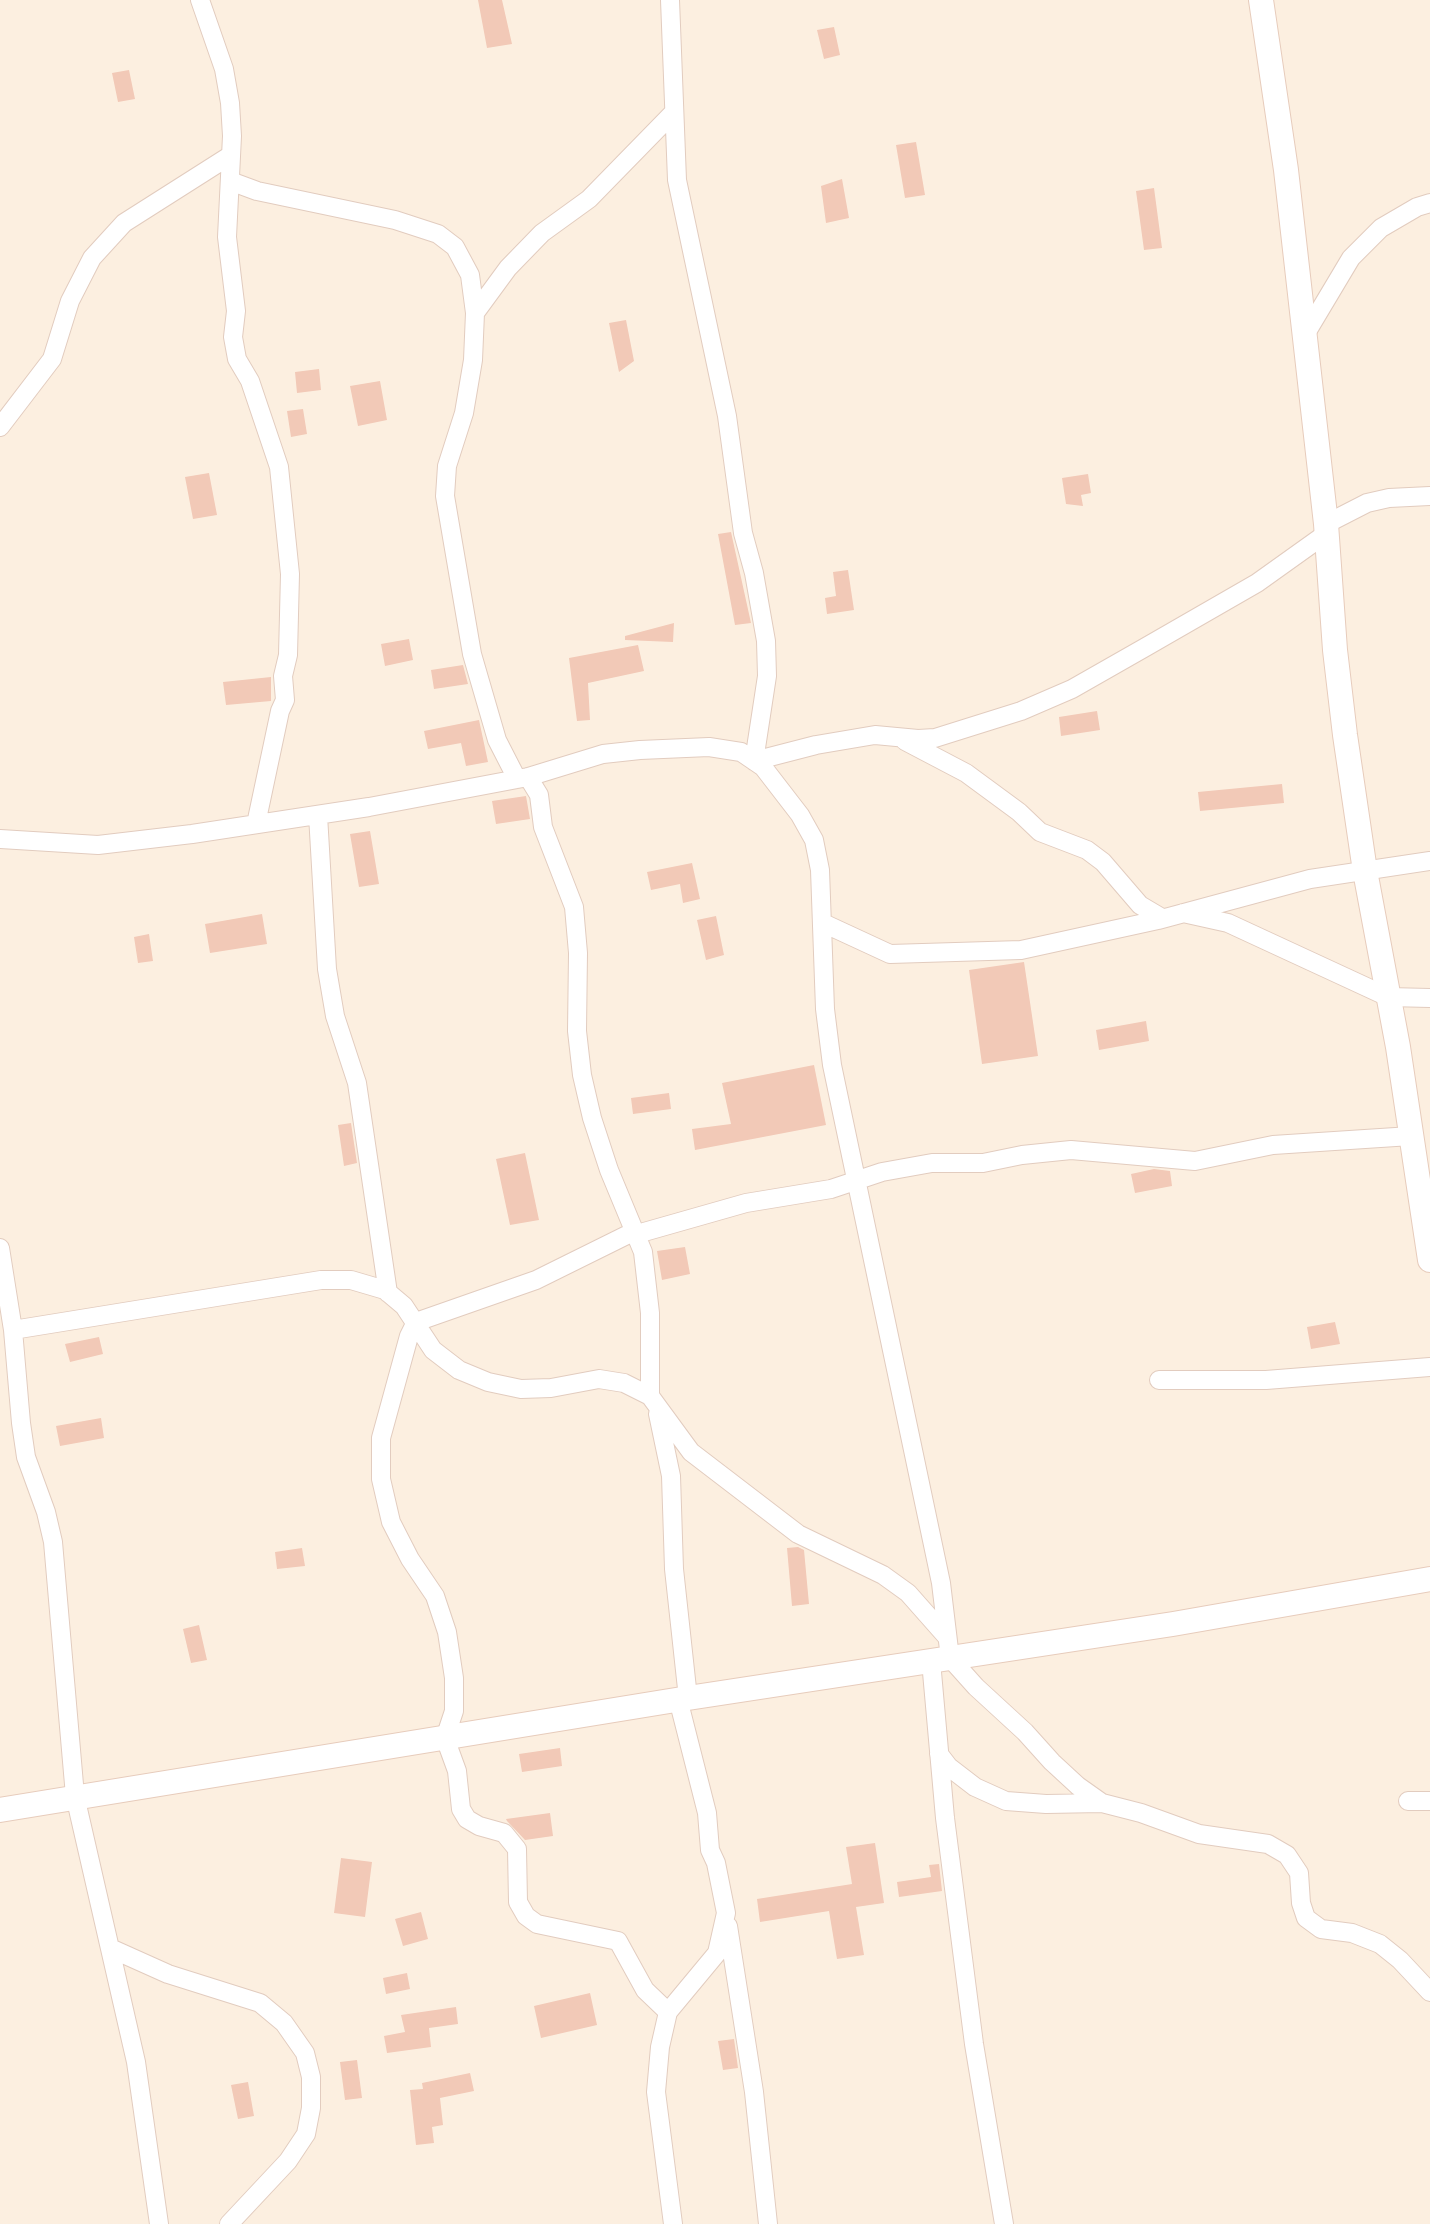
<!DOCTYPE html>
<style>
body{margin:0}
canvas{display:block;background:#fcefe0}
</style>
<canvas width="1430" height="2224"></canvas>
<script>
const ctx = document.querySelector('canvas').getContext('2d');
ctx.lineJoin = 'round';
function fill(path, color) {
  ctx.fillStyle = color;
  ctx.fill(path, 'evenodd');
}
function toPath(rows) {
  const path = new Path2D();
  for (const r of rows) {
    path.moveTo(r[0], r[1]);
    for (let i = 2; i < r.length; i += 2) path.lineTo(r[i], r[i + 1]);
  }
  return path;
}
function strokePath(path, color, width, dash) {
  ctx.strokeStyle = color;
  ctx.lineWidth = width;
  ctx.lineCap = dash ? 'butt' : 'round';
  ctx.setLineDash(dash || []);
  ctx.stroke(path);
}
fill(toPath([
 [478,0,502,0,512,44,487,48],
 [834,27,840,55,824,59,817,30],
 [129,70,135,99,118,102,112,73],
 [916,142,925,195,905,198,896,145],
 [842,179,849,218,826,223,821,186],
 [1154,188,1162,248,1144,250,1136,191],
 [626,320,634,361,619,372,609,323],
 [319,369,321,390,297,393,295,372],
 [380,381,387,420,358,426,350,386],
 [303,409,307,434,291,437,287,411],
 [209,473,217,515,193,519,185,477],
 [1088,474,1091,493,1081,495,1083,506,1066,504,1062,478],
 [731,532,751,623,735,625,718,534],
 [848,570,854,610,827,614,825,598,836,596,833,572],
 [674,623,673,642,625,640,625,636],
 [409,639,413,660,385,666,381,644],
 [638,645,644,671,588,683,590,720,577,721,569,658],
 [463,665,468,684,434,689,431,670],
 [271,677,271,701,226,705,223,682],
 [1097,711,1100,730,1061,736,1059,717],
 [479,720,488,762,466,766,461,743,428,749,424,731],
 [1282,784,1284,803,1200,811,1198,792],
 [526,796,530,819,496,824,492,801],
 [370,831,379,884,359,887,350,834],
 [692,863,700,899,683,903,680,884,651,890,647,872],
 [262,914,267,944,210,953,205,924],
 [716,916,724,955,706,960,697,920],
 [149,934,153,961,138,963,134,937],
 [1024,962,1038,1056,982,1064,969,970],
 [1146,1021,1149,1041,1099,1050,1096,1030],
 [814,1065,826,1125,695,1150,692,1129,731,1124,722,1083],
 [669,1093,671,1109,633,1114,631,1098],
 [351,1123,357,1163,344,1166,338,1125],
 [525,1153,539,1220,510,1225,496,1159],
 [1154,1169,1170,1171,1172,1186,1135,1193,1131,1174],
 [685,1247,690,1274,662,1280,657,1251],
 [1335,1322,1340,1344,1311,1349,1307,1327],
 [99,1337,103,1354,70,1362,65,1344],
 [101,1418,104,1438,60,1446,56,1426],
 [798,1547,804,1550,809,1604,792,1606,787,1548],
 [302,1548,305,1566,277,1569,275,1552],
 [199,1625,207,1660,191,1663,183,1629],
 [560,1748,562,1766,522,1772,519,1754],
 [550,1813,553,1836,525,1840,507,1821,506,1819],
 [875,1843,884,1903,856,1907,864,1955,837,1959,829,1911,760,1922,757,1899,852,1884,846,1847],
 [341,1858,372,1862,365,1917,334,1913],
 [939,1864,942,1891,899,1897,897,1882,931,1877,929,1865],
 [421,1912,428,1939,403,1946,395,1919],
 [407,1973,410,1989,386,1994,383,1978],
 [590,1993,597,2025,541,2038,534,2006],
 [456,2007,458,2024,429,2028,431,2047,387,2053,384,2036,405,2032,401,2015],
 [734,2039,738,2068,723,2070,718,2041],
 [357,2060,362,2098,345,2100,340,2062],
 [470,2073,474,2091,440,2098,443,2125,432,2127,434,2143,416,2145,410,2090,423,2089,422,2083],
 [248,2082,254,2116,238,2119,231,2085]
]), '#f2c9b7');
const street = toPath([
 [200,0,224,69,230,103,232,136,227,237,236,311,233,337,237,359,250,381,279,467,290,574,288,655,283,676,285,700,280,711,256,824],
 [670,0,677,180,727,416,743,533,754,573,766,641,767,676,754,761,816,745,875,735,918,739,935,738,1021,711,1072,689,1144,648,1257,583,1327,533],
 [230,181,257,191,395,220,438,234,455,247,470,275,475,313,473,360,464,413,447,466,445,496,472,654,497,740,517,779],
 [475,313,508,268,542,233,589,199,674,112],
 [1305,335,1351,258,1381,228,1417,207,1430,203],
 [0,427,52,359,70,301,92,258,124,223,231,155],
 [1326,524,1367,503,1389,498,1430,496],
 [905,741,966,773,1019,812,1040,832,1087,850,1103,862,1140,905,1162,918],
 [528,777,539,795,543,827,574,907,578,953,577,1031,582,1075,592,1118,609,1170,643,1252,650,1313,650,1396],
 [318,815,327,969,335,1016,357,1083,388,1293],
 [0,839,98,845,192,834,369,807,528,777,603,754,640,750,709,747,741,752,763,767,800,815,814,840,820,870,825,1009,832,1065,941,1583,950,1658,976,1687,1025,1732,1052,1762,1078,1786,1102,1803,1141,1813,1199,1834,1268,1844,1287,1855,1299,1873,1301,1903,1306,1918,1321,1929,1352,1933,1380,1944,1400,1960,1430,1992],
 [1183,913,1228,923,1388,997,1430,998],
 [823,923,890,954,1021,950,1158,920,1310,879,1430,861],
 [635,1231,536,1280,416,1322,409,1336,381,1438,381,1479,391,1522,410,1559,435,1596,447,1632,454,1678,454,1711,445,1738,457,1771,461,1809,467,1819,479,1826,504,1833,517,1849,518,1902,526,1916,537,1924,618,1941,645,1990,668,2012],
 [637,1234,746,1203,831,1189,882,1172,932,1163,983,1163,1022,1155,1071,1150,1195,1161,1273,1145,1411,1136],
 [0,1248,13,1330,21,1423,26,1457,46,1512,53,1542,75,1796,136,2062,159,2224],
 [13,1330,321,1280,351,1280,385,1290,404,1306,433,1350,459,1370,488,1382,521,1389,551,1388,599,1379,624,1383,650,1396,691,1452,798,1534,883,1575,908,1593,946,1636],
 [1159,1380,1266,1380,1430,1367],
 [658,1414,671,1476,674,1569,688,1698],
 [931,1661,945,1818,974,2044,1004,2224],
 [939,1754,949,1767,975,1787,1006,1801,1046,1804,1102,1803],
 [1408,1801,1430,1801],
 [728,1926,754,2092,768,2224],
 [110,1948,168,1974,260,2003,284,2023,305,2053,311,2077,311,2108,306,2134,288,2161,229,2224],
 [673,2224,656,2092,660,2047,668,2012,717,1953,726,1913,716,1863,710,1850,707,1813,678,1699]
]);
const secondary = toPath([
 [1261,0,1286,170,1326,524,1335,650,1345,735,1365,871,1398,1047,1430,1260],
 [0,1810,688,1698,1173,1624,1430,1579]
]);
strokePath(street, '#e2ccbf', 20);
strokePath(secondary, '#e7ccbc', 26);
strokePath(street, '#fff', 18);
strokePath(secondary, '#fff', 24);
</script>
